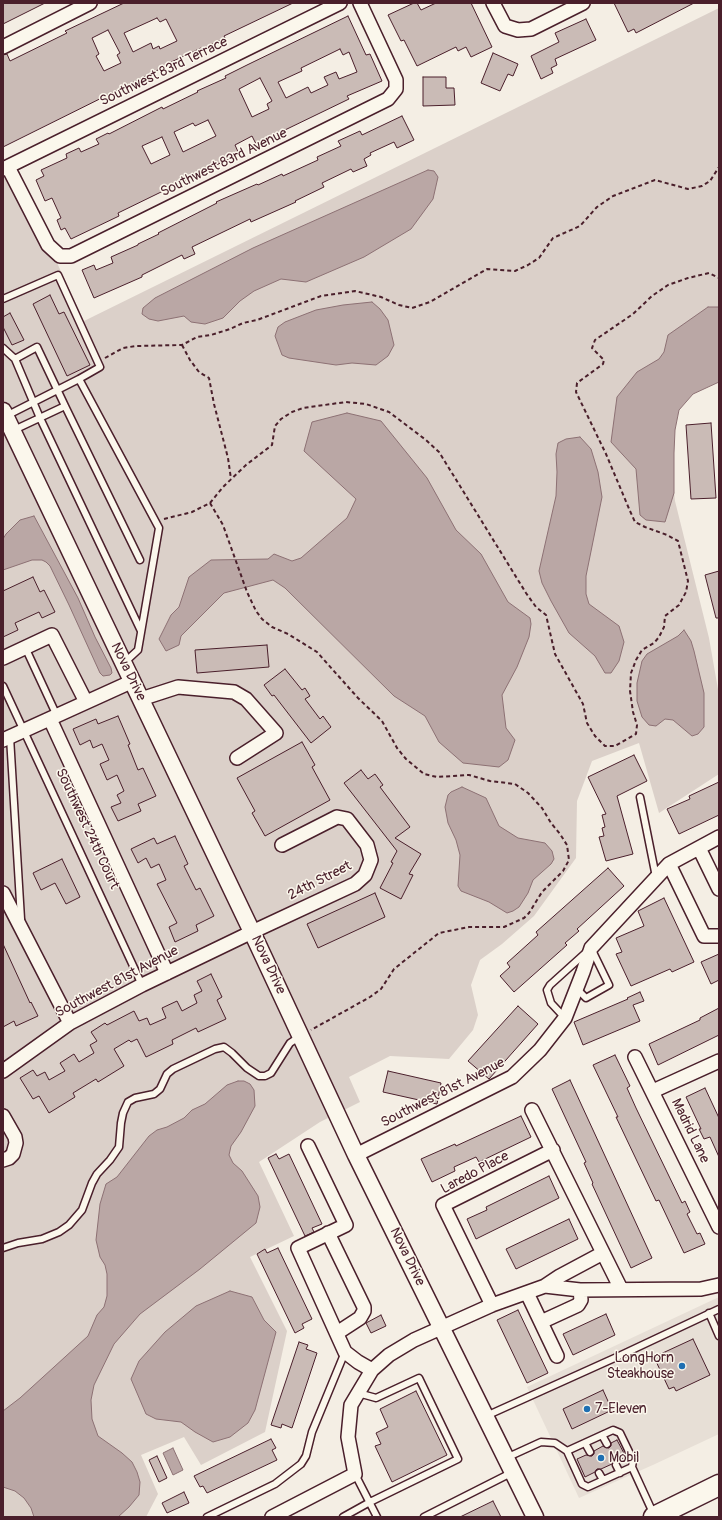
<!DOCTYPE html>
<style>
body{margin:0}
#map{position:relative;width:722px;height:1520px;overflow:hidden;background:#f4eee4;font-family:Pangolin,sans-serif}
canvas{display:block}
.frame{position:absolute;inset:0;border:4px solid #4a1f2b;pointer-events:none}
</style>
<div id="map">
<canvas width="722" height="1520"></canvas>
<div class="frame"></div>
</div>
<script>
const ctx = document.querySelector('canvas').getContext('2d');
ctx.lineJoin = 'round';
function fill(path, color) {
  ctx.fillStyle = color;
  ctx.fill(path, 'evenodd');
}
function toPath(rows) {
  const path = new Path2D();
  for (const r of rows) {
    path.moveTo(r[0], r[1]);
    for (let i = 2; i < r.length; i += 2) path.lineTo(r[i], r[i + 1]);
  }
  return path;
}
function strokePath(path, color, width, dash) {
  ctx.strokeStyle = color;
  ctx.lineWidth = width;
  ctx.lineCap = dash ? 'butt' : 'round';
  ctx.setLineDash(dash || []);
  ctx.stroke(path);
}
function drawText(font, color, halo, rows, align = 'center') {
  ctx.font = font + ' Pangolin,sans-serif';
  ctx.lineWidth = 3;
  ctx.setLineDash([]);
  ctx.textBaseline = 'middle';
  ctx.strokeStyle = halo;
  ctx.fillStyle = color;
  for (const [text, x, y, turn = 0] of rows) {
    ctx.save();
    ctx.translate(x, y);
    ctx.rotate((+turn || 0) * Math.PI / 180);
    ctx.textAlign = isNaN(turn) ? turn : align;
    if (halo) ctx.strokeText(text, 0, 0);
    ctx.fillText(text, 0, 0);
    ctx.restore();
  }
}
fill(toPath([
 [719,1297,719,1434,655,1464,579,1498,527,1387]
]), '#e7dfd6');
fill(toPath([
 [719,8,719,362,667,423,675,501,709,638,719,695,719,774,659,813,639,743,592,761,577,801,576,858,534,916,502,944,480,960,471,985,478,1015,473,1030,449,1059,390,1056,349,1077,360,1102,320,1122,259,1162,294,1236,250,1257,287,1331,265,1432,201,1465,184,1437,141,1455,158,1494,146,1517,3,1517,3,173,13,168,84,321]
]), '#dbd0c9');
const water = toPath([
 [428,170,434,171,438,177,433,199,411,229,364,257,306,282,281,279,254,291,240,301,223,318,205,324,191,322,184,316,158,321,149,319,142,314,143,308,155,298,253,248,428,170],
 [372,302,380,309,388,320,394,345,388,356,376,365,352,363,336,365,289,358,282,355,275,336,278,327,285,322,316,310,343,305,372,302],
 [708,307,719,307,719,382,693,394,679,410,675,430,674,453,674,493,665,522,646,520,640,515,636,469,611,442,617,397,637,372,659,359,664,352,668,335,708,307],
 [347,413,381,421,427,478,456,530,481,554,508,602,530,618,531,624,529,637,517,667,502,695,506,728,515,740,508,760,499,767,463,763,439,742,425,716,394,696,285,588,273,580,224,593,181,636,179,645,166,651,159,639,171,615,179,607,189,577,211,560,268,559,274,554,292,561,301,558,347,518,356,499,304,451,312,422,347,413],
 [580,437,591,449,598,472,602,497,586,576,586,594,589,604,619,626,624,642,619,661,611,673,605,673,595,656,569,633,551,601,542,583,539,571,556,496,557,472,556,454,558,443,566,439,580,437],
 [34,516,78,598,95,637,111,668,112,673,110,675,103,676,100,673,69,605,50,566,46,562,42,560,32,560,3,570,3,539,6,534,20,520,34,516],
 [684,630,691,641,694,651,704,693,704,727,698,734,692,736,673,720,665,719,656,726,649,725,642,717,637,701,637,683,642,661,647,654,678,636,684,630],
 [462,787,486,798,499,826,518,838,545,843,552,851,554,859,551,864,533,880,528,893,519,907,513,911,507,913,489,902,461,891,458,886,460,855,456,840,448,823,445,807,448,795,451,792,462,787],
 [238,1081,244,1081,250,1084,254,1090,255,1106,241,1132,231,1146,229,1155,233,1163,242,1171,258,1196,260,1207,256,1223,200,1269,140,1314,114,1344,94,1385,91,1400,92,1419,98,1436,122,1453,132,1462,137,1472,140,1482,139,1495,129,1507,118,1517,34,1517,31,1508,24,1498,15,1491,3,1487,3,1411,20,1398,88,1336,97,1315,104,1307,107,1296,107,1274,105,1265,100,1257,96,1240,100,1204,106,1184,117,1177,149,1136,157,1130,167,1127,184,1118,192,1110,205,1104,227,1085,238,1081],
 [230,1291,252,1297,264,1320,276,1332,255,1410,248,1423,230,1437,213,1442,195,1432,181,1422,156,1419,146,1414,131,1379,139,1361,165,1332,196,1306,230,1291],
 [173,1448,183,1470,173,1475,163,1453,173,1448]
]);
fill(water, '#baa7a5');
strokePath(water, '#8d7174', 1);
const building = toPath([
 [3,3,45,3,3,24,3,3],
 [124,3,293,3,224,36,225,38,202,49,201,48,167,64,168,65,3,147,3,55,7,54,10,61,67,33,65,31,124,3],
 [157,18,160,22,166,19,177,41,160,49,159,46,153,49,151,43,133,52,124,33,157,18],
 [108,30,120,53,117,55,121,63,104,71,96,56,99,54,92,38,108,30],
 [414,3,417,3,421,10,436,3,471,3,492,47,471,57,466,47,458,51,456,47,417,66,404,40,401,41,388,15,414,3],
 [614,3,694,3,636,33,634,29,628,32,614,3],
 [348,16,366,55,370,54,382,81,347,96,349,99,256,144,252,136,235,145,239,154,118,213,119,216,94,228,71,239,65,228,61,230,57,220,61,218,52,198,45,201,36,180,44,176,41,170,67,158,66,154,79,148,81,152,99,144,96,139,108,133,109,134,162,107,163,109,198,92,197,91,226,78,225,76,247,65,348,16],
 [340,49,343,55,349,52,357,72,339,79,336,72,324,77,328,85,311,93,308,87,286,98,278,82,302,71,301,68,340,49],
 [260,78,272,101,267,104,269,109,252,117,239,89,260,78],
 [208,120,216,136,183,152,174,132,193,123,195,126,208,120],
 [162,137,170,155,151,164,142,146,162,137],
 [586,19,596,40,555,59,557,65,551,68,553,73,541,79,531,56,559,42,555,33,586,19],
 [493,53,518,64,513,76,508,74,500,91,481,83,493,53],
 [423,77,446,77,446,88,454,88,455,105,423,106,423,77],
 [402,116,414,140,397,148,394,142,370,153,371,155,364,159,367,166,353,172,351,169,322,183,324,187,295,201,296,202,251,222,250,219,192,247,195,254,184,259,182,255,142,275,142,277,94,298,82,270,94,265,96,270,113,263,111,257,138,245,138,244,159,234,158,233,217,203,216,202,257,184,258,185,282,174,283,176,318,160,317,157,341,146,338,141,360,131,362,135,402,116],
 [50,295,59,314,64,312,90,365,67,376,33,304,50,295],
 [10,313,24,340,12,345,3,327,3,317,10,313],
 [711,423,716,498,691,499,686,425,711,423],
 [719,571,719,618,716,618,705,575,719,571],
 [33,577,40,592,44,590,55,612,42,618,39,612,15,623,18,630,3,637,3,591,33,577],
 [267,645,269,667,197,673,195,650,267,645],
 [285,669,302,690,305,688,310,696,305,699,320,719,323,716,331,727,311,743,274,695,272,696,264,685,285,669],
 [118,716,130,744,128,745,138,770,143,768,156,796,138,804,141,811,118,821,111,807,121,803,117,795,124,791,117,775,107,780,100,764,109,760,102,744,93,748,90,740,80,745,73,729,96,719,98,724,118,716],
 [302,742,315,765,312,767,330,800,265,836,252,813,255,811,237,778,302,742],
 [634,755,647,781,617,796,633,854,606,861,599,837,604,836,602,828,605,827,602,815,606,814,588,777,634,755],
 [361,770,368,779,375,774,383,785,380,787,410,827,395,838,421,854,409,874,413,875,401,899,380,888,393,863,391,862,397,851,344,783,361,770],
 [719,782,719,815,679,834,667,809,690,799,689,796,719,782],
 [175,836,188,864,184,866,196,890,200,888,214,916,196,925,198,931,175,942,169,927,177,923,157,884,166,880,159,864,151,868,146,858,138,863,131,849,154,838,157,844,175,836],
 [62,859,80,897,66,904,55,883,41,890,33,873,62,859],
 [608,868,624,886,577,929,579,931,565,943,567,945,514,992,500,976,510,967,507,963,538,935,536,932,608,868],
 [375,893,385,917,318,948,307,924,375,893],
 [664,898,694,962,672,972,670,969,631,986,616,954,622,952,616,938,644,926,638,911,664,898],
 [3,944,30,1003,31,1002,38,1016,16,1026,14,1021,3,1027,3,944],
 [719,954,719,980,711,984,701,962,719,954],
 [211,974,222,997,217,1000,226,1019,198,1032,196,1028,172,1040,173,1044,146,1057,137,1039,131,1042,129,1040,114,1049,124,1066,98,1082,96,1079,73,1093,75,1097,49,1113,39,1096,33,1099,20,1078,33,1070,37,1076,45,1072,49,1080,65,1071,60,1063,74,1054,79,1062,94,1053,90,1045,97,1041,91,1032,105,1023,107,1025,134,1011,139,1021,147,1018,150,1025,166,1018,162,1008,177,1001,182,1011,197,1003,194,995,202,991,197,981,211,974],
 [640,992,644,1001,633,1005,640,1021,583,1045,574,1022,628,999,627,998,640,992],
 [518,1006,538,1024,489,1079,468,1061,518,1006],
 [719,1008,719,1035,658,1065,649,1044,700,1020,700,1018,719,1008],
 [615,1055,630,1086,627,1088,636,1108,682,1203,685,1201,690,1212,687,1214,697,1234,700,1233,705,1244,684,1253,659,1200,656,1201,616,1117,618,1117,593,1065,615,1055],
 [388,1071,441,1083,437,1104,383,1092,388,1071],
 [570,1080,652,1258,631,1268,592,1184,593,1183,584,1163,586,1162,552,1089,570,1080],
 [705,1088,719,1118,719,1157,710,1137,704,1139,699,1129,701,1129,686,1097,705,1088],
 [521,1116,531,1137,479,1162,476,1157,454,1167,455,1171,432,1182,421,1159,455,1144,456,1146,521,1116],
 [276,1154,279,1159,289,1154,322,1224,312,1228,314,1232,305,1236,268,1158,276,1154],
 [549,1176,559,1198,476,1239,467,1219,487,1210,486,1207,549,1176],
 [569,1219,578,1239,516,1269,506,1249,569,1219],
 [278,1248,312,1319,302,1324,304,1328,295,1333,257,1254,265,1249,267,1253,278,1248],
 [518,1310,548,1373,527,1383,497,1320,518,1310],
 [606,1314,615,1335,573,1355,563,1334,606,1314],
 [381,1315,386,1326,371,1333,366,1323,381,1315],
 [693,1339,710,1375,676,1391,674,1387,669,1389,654,1357,693,1339],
 [299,1342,308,1345,306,1349,317,1353,292,1428,282,1424,281,1428,271,1425,299,1342],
 [603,1390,612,1410,572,1429,563,1409,603,1390],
 [416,1391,447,1455,392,1482,375,1446,381,1444,376,1433,388,1427,380,1409,416,1391],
 [271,1439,276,1448,272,1450,277,1460,207,1493,203,1486,200,1487,194,1476,271,1439],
 [617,1440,626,1457,618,1461,614,1461,612,1464,601,1469,597,1469,595,1472,585,1477,577,1459,586,1455,592,1456,594,1454,594,1451,603,1446,609,1448,611,1446,611,1443,617,1440],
 [157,1456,167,1478,159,1482,149,1460,157,1456],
 [184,1492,189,1503,167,1513,162,1503,184,1492],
 [493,1501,501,1517,460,1517,493,1501]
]);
fill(building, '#cabbb6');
strokePath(building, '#4a1f2b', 1);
const service = toPath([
 [3,299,58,275,100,367,79,379],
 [3,348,15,359,40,418,141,631],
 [15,359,37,347,65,406],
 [6,416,79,379,159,528,138,650,125,662],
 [14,430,65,406,140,560],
 [25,647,57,716],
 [3,686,142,985],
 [10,737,21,919],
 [640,797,656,877],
 [565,1018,551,1003,547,990,550,985,591,948,609,985,586,998,577,989],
 [3,1248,18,1243,42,1239,59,1232,69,1225,82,1210,92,1183,97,1174,110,1160,119,1147,121,1123,123,1113,128,1102,135,1098,154,1094,160,1089,167,1074,173,1069,215,1049,224,1047,232,1053,247,1068,259,1076,265,1076,271,1073,290,1043,299,1037],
 [709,1313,719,1336],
 [486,1416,619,1356,719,1309],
 [602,1435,607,1444],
 [585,1443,590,1452],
 [567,1451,582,1484,588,1487,632,1467],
 [506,1458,541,1442,555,1443,567,1451,613,1430,620,1433,633,1460,632,1467,654,1515],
 [616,1465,620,1473],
 [599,1473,603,1480],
 [355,1474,377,1517],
 [207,1517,275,1484,301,1464,306,1456,312,1432,345,1352],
 [343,1517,370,1502,458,1459,419,1378,376,1398,358,1393],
 [424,1517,511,1473]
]);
const minor = toPath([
 [493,3,505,26,518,30,531,29,583,3],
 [3,47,90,3],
 [8,167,48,245,60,256,71,256,388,99,396,89,396,80,360,3],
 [3,169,340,3],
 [3,658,52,635,86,702],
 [141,699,178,687,234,692,246,699,276,733,237,758],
 [50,719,167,973],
 [3,740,133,681],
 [699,848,719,889],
 [669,864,704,936,719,936],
 [3,893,70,1023],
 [635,1057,719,1227],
 [3,1071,70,1023,142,985,252,932,355,884,365,875,371,860,367,845,347,819,337,817,282,845],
 [653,1091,719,1061],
 [532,1110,621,1289],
 [3,1116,15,1137,16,1143,13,1154,9,1158,3,1160],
 [308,1146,346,1225,298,1248,345,1352,358,1362,372,1370],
 [356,1155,512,1077,540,1050,565,1018,583,972,591,948,669,864,719,837],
 [328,1233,364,1307,364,1311,360,1318,337,1333],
 [545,1286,560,1276,603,1253],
 [527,1293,557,1356],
 [492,1305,443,1205,553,1150],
 [541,1322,578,1305,581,1300,580,1290],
 [272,1517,355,1474,348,1437,351,1405,372,1370,389,1355,414,1340,492,1305,545,1286,580,1290,701,1289,719,1285]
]);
const tertiary = toPath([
 [3,411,252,932,356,1155,535,1517]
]);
const primary = toPath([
 [654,1517,719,1485]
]);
strokePath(service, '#4a1f2b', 9);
strokePath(minor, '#4a1f2b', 16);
strokePath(tertiary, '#4a1f2b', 19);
strokePath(primary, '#4a1f2b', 23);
strokePath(toPath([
 [182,345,190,360,199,372,209,378,214,404,228,458,231,479],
 [105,358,123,348,136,346,182,345,197,337,211,335,230,329,243,323,257,320,321,296,355,291,381,297,399,305,412,308,430,302,487,269,515,271,528,265,539,258,553,238,580,226,597,207,613,196,655,180,688,189,702,186,710,181,719,167],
 [210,503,223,487,246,465,272,445,275,426,281,419,292,412,303,408,346,402,366,404,389,412,426,440,439,452,526,593,536,607,546,615,555,654,583,704,587,723,595,736,605,746,615,746,636,734,637,725,633,712,630,691,631,673,636,660,642,650,654,643,659,637,664,627,665,616,679,605,686,592,688,581,678,541,667,535,645,527,635,522,630,511,606,454,576,392,577,383,603,364,604,360,592,348,595,340,633,314,652,296,668,285,688,278,709,273,719,278],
 [164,519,192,512,210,503,223,525,247,592,256,611,262,619,272,627,288,634,317,652,358,698,382,721,397,748,406,759,424,774,437,777,469,775,490,781,515,784,528,793,542,808,551,823,560,834,567,845,569,860,563,871,542,892,529,913,524,918,504,927,469,927,439,933,394,969,381,989,370,997,311,1030]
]), '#4a1f2b', 2, [4, 3]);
strokePath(service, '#fbf7ec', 6);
strokePath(minor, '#fbf7ec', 13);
strokePath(tertiary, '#fbf7ec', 16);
strokePath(primary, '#fbf7ec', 20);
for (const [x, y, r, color] of [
 [682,1366,4,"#1f6fb2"],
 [587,1409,4,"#1f6fb2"],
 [601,1458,4,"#1f6fb2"]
]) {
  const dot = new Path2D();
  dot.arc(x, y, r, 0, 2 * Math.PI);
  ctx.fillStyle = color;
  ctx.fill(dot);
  strokePath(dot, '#fbf7ec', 1.5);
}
drawText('14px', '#4a1f2b', '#fbf7ec', [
 ["Southwest 83rd Terrace",164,72,-26],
 ["Southwest 83rd Avenue",224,163,-26],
 ["Nova Drive",128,672,64],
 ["Southwest 24th Court",87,829,65],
 ["24th Street",320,881,-27],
 ["Nova Drive",268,965,65],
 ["Southwest 81st Avenue",117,982,-28],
 ["Southwest 81st Avenue",443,1093,-27],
 ["Madrid Lane",690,1131,64],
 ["Laredo Place",475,1173,-28],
 ["Nova Drive",407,1257,64]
]);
drawText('14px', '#4a1f2b', '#fbf7ec', [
 ["LongHorn",674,1358,"right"],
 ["Steakhouse",674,1374,"right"],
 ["7-Eleven",595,1409],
 ["Mobil",609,1458]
], 'left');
</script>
